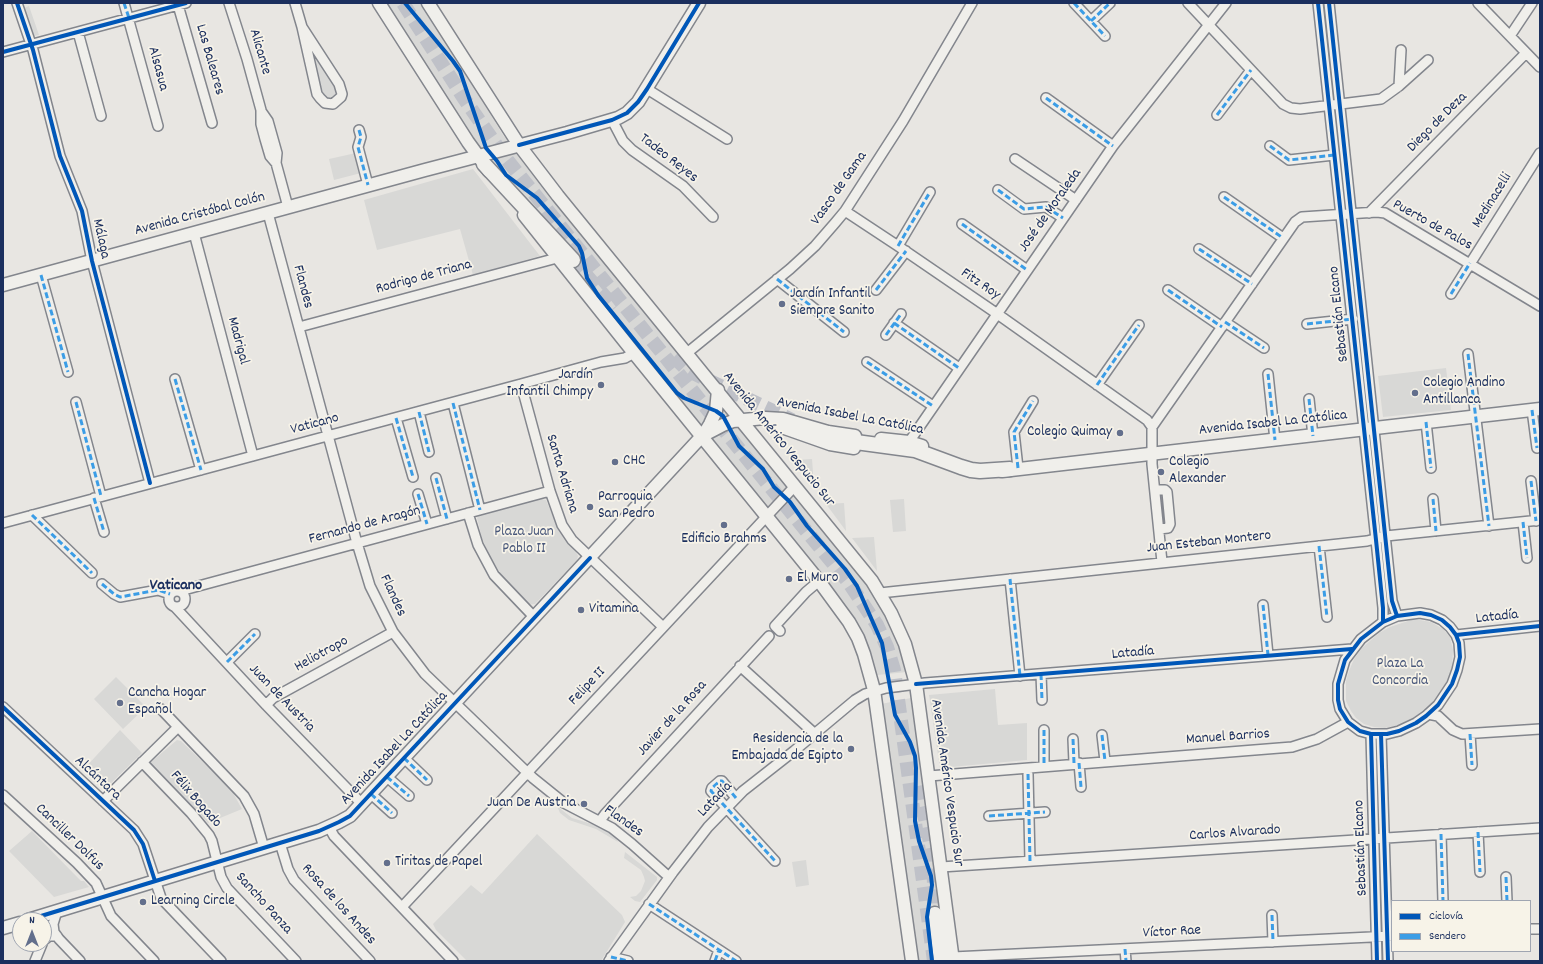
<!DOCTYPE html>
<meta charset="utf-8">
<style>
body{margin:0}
#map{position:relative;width:1543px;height:964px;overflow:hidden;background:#e8e6e2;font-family:Dekko,sans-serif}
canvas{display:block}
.frame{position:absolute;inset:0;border:4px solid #1b2f5e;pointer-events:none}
.legend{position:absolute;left:1391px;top:900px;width:140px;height:52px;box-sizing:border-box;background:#f7f3e8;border:1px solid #9fa5b1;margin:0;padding:5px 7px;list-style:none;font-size:12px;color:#1b2f5e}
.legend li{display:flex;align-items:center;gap:8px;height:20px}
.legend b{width:20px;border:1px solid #9fa5b1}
.north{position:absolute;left:12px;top:912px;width:40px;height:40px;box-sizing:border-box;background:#f7f3e8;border:1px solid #9fa5b1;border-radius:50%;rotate:0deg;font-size:11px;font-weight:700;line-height:16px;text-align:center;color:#1b2f5e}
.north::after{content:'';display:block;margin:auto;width:14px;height:18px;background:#636f8c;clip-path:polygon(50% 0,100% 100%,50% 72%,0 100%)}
</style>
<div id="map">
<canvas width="1543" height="964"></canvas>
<div class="frame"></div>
<ul class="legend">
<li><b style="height:5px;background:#0057b8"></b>Ciclovía</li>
<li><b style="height:5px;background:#3b9de6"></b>Sendero</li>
</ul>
<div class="north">N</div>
</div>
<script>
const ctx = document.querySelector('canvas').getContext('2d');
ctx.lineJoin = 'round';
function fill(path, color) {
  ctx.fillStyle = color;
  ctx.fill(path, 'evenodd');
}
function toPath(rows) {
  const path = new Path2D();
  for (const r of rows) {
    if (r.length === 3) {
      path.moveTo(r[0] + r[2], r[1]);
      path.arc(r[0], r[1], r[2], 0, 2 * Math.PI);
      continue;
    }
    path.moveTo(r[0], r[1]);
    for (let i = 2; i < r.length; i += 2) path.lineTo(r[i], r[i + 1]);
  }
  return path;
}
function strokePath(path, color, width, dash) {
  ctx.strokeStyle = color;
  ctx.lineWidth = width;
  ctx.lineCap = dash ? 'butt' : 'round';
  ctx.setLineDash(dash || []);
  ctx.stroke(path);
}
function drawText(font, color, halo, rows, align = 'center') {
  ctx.font = font + ' Dekko,sans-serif';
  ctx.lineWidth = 3.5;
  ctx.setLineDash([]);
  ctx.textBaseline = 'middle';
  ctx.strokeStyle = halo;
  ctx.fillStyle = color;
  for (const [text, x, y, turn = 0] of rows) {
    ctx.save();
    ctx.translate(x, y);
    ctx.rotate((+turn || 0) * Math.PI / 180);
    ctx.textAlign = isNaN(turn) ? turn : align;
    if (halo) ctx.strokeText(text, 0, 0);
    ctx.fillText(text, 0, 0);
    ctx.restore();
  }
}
fill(toPath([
 [383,3,423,3,503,135,585,240,677,349,870,588,887,615,898,641,907,672,877,675,865,638,855,622,635,346,495,169,475,141,421,58],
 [29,6,39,35,34,36,33,35,24,8],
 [308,43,336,84,338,95,334,99,329,100,324,98,320,92],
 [356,153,361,173,334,180,329,159],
 [473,169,540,256,473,275,460,229,377,250,364,200],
 [1446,368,1451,410,1383,417,1378,376],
 [812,459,814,486,795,460],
 [542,499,546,500,557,526,566,540,576,552,578,556,577,560,535,604,527,605,504,579,490,557,482,538,477,518,480,514],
 [904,499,906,531,893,532,890,500],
 [844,503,846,531,826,504],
 [874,537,877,571,852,538],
 [1411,620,1420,620,1431,622,1443,629,1450,637,1453,650,1452,668,1448,681,1441,692,1430,705,1413,718,1399,725,1385,728,1374,727,1364,724,1356,718,1351,711,1346,701,1346,681,1349,671,1354,659,1362,648,1379,633,1390,627],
 [116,677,146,707,123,729,94,699],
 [995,689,998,725,1027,723,1027,760,940,768,929,695],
 [911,698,942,915,937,961,918,961,881,704],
 [120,730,142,753,107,787,101,786,83,770],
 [177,740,181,741,216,775,233,793,242,809,208,823,151,764,151,762],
 [557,806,572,818,592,824,607,831,615,837,618,842,596,829,569,820,560,813],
 [32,831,81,881,84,881,89,887,54,897,9,851],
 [537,834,622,915,625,922,601,961,467,961,436,930,433,924,471,885,482,894],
 [625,852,657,877,657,880,640,902,635,901,630,897,636,896,641,891,645,881,644,877,641,870,624,858],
 [806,860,809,885,796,887,792,862]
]), '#d8d8d6');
strokePath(toPath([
 [403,3,463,97,504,156,744,455,849,583,877,625,887,647,894,670,934,961],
 [573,260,615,308],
 [674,357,684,367,693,373,792,420],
 [918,786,933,856,935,914]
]), '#bfc1c8', 14, [14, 7]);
const minor = toPath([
 [17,3,33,50,60,156,82,211,92,261,150,483],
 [124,3,158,126],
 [229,3,247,59,261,110,261,124,265,139,270,156,276,163],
 [295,3,302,27,317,94,320,98,325,103,333,104,341,97,342,94,339,84,302,27],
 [1074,3,1105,36],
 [1188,3,1283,104,1291,108,1300,109,1381,99,1399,86,1428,60],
 [1318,3,1376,540,1383,608,1383,622],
 [1329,3,1392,601,1397,616],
 [1478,3,1540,67],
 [178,5,212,123],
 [1091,21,1110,3],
 [78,32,101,116],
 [1510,36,1532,3],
 [3,52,186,3],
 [1399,86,1401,50],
 [647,89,727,139],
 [1046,98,1113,146],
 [261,111,268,121,277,153,276,163,288,207],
 [1217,115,1251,70],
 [612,120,623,141,632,150,683,186,713,217],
 [359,130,361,137,358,147,368,185],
 [1270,146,1289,160,1334,155],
 [1015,159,1076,200],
 [998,190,1024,209,1046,207,1063,218],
 [1224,197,1283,238],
 [845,211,898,246,996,313,1147,420,1152,427,1152,464,1162,562],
 [268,213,357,543,370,586,393,632,425,674,533,778,564,803,612,828,632,844,669,877],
 [1369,213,1526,53],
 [962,224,1027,270],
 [194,233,253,456],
 [898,246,930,192],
 [1199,249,1252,284],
 [41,275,68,372],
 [777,279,844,332],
 [876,290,906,251],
 [1168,290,1222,327],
 [1451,294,1540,153],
 [1225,322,1264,348],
 [894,323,959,368],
 [1307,324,1353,319],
 [299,327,557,258],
 [886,335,901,314],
 [687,353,790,269,815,246,835,223,845,211,903,121,972,3],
 [1468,354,1489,526],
 [867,362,933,406],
 [1268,374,1275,440],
 [175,379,201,470],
 [521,384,550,491,562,525,572,540,663,627],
 [1097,385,1139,325],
 [1309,399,1313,436],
 [76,402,101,496],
 [453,403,480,510],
 [1532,410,1537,448],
 [419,412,429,452],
 [396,418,413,477],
 [1426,422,1431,468],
 [1152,427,1295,222,1302,217,1377,212,1385,213,1540,306],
 [909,442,1113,146,1226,3],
 [1018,468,1014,432,1033,401],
 [436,478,447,519],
 [1531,481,1536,521],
 [1155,490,1165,490,1167,492,1170,524,1168,528,1159,529],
 [418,494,427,524],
 [94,498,104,532],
 [1433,499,1436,531],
 [468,513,478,545,494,575,535,618],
 [32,515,92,573],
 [1523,522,1527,558],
 [3,523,521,384,601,362,625,358,634,353],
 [1319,546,1327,617],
 [1010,579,1020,676],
 [102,584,114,594,120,597,158,590,170,594],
 [177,599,8],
 [180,591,550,491],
 [880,593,1367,541,1386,536,1540,520],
 [1263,605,1268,655],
 [175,607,266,705,362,804],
 [1420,613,1431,615,1442,620,1450,627,1456,635,1459,643,1460,657,1457,670,1452,684,1438,705,1426,716,1416,723,1399,731,1387,734,1371,734,1360,731,1348,722,1340,709,1338,700,1338,684,1345,660,1361,639,1383,622,1397,616,1420,613],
 [780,631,775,626,806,592,819,581],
 [1456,635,1540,626],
 [227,662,255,634],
 [740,666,815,734],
 [1041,674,1042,700],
 [266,705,273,698,393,632],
 [3,707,134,830,143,844,161,898,221,961],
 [161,709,244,796,254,814,264,848],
 [1428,714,1438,716,1453,730,1462,734,1540,729],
 [1044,730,1044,766],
 [1371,734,1377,961],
 [1381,734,1388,961],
 [1470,734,1472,765],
 [1102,735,1105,761],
 [1073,739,1074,763],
 [404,758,427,780],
 [142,762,191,813,209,835,212,841,221,877,227,888,296,961],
 [1079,763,1081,787],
 [1028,774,1030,861],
 [929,776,1292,747,1317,739,1348,722],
 [387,777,409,796],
 [371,794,392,813],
 [3,795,77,863,96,883,111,916,154,961],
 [736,798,722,781,720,781,712,788,711,791,775,861],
 [103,801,178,727],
 [989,816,1045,812],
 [600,821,605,814,769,636],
 [329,827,334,836,453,961],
 [1478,832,1480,872],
 [1441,834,1443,901],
 [280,843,288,869,294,880,370,961],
 [941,867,1540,828],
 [1506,877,1507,901],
 [649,904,736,961],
 [402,907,795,486],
 [57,911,53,924,54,932,59,939,80,961],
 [1272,915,1273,942],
 [44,927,44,939],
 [1530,929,1540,929],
 [44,940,49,936,57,936],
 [1125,949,1126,961],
 [611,957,628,961],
 [953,957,1392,936],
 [35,961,42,944],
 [609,961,673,872,708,827,743,791,794,751,855,700,865,694,886,688,925,683,1352,649],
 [715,961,719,950]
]);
const major = toPath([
 [379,3,468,142,489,171],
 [428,3,519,145,558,196,872,581,891,613,905,644,916,684,953,961],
 [524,215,634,353,819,581,849,622,858,638,864,654,874,690,912,961],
 [3,285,425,170,567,133,618,118,627,113,638,102,699,3],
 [776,425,830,444,854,448],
 [704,434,710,424,716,411,718,390],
 [881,439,909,442,922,446],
 [1002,471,1540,409],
 [28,920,319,831,339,822,350,816,702,436,723,425,733,421,765,418,783,419,828,432,855,436],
 [3,928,20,923]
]);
const highway = toPath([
 [484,164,573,260],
 [841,440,915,450,961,467,971,470,980,471,1010,469],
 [935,914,941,961]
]);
strokePath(minor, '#83868d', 12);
strokePath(major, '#83868d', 15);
strokePath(highway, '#83868d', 17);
strokePath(minor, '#f0efeb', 9);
strokePath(major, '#f0efeb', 12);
strokePath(highway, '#f0efeb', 14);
strokePath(toPath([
 [124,3,129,18],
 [1074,3,1105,36],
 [1091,21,1110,3],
 [1046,98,1113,146],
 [1217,115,1251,70],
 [359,130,361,137,358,147,368,185],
 [1270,146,1289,160,1334,155],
 [998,190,1024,209,1046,207,1063,218],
 [1224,197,1283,238],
 [962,224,1027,270],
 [898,246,930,192],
 [1199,249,1252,284],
 [41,275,68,372],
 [777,279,844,332],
 [876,290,906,251],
 [1168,290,1222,327],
 [1451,294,1470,263],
 [1225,322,1264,348],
 [894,323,959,368],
 [1307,324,1353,319],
 [886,335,901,314],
 [1468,354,1489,526],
 [867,362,933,406],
 [1268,374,1275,440],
 [175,379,201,470],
 [1097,385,1139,325],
 [1309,399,1313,436],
 [76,402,101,496],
 [453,403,480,510],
 [1532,410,1537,448],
 [419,412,429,452],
 [396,418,413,477],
 [1426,422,1431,468],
 [1018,468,1014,432,1033,401],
 [436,478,447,519],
 [1531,481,1536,521],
 [418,494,427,524],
 [94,498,104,532],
 [1433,499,1436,531],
 [32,515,92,573],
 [1523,522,1527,558],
 [1319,546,1327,617],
 [1010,579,1020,676],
 [102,584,114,594,120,597,158,590,170,594],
 [1263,605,1268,655],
 [227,662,255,634],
 [1041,674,1042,700],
 [1044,730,1044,766],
 [1470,734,1472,765],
 [1102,735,1105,761],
 [1073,739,1074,763],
 [404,758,427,780],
 [1079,763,1081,787],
 [1028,774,1030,861],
 [387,777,409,796],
 [371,794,392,813],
 [736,798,722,781,720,781,712,788,711,791,775,861],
 [989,816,1045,812],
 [1478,832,1480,872],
 [1441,834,1443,901],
 [1506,877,1507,901],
 [649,904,736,961],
 [1272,915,1273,942],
 [1125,949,1126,961],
 [611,957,628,961],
 [715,961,719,950]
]), '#3b9de6', 3, [6, 3]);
strokePath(toPath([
 [17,3,33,50,60,156,82,211,92,261,150,483],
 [405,3,453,61,460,71,486,148,497,161,506,175,537,198,579,246,582,253,587,278,598,295,677,393,684,398,716,411,723,416,739,446,763,469,774,487,790,502,807,526,845,569,857,586,882,643,895,715,910,742,915,756,916,768,915,821,919,841,931,876,932,885,927,917,932,961],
 [1318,3,1376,540,1383,608,1383,622],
 [1329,3,1392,601,1397,616],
 [3,52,186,3],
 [519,145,612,120,627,113,638,102,647,89,699,3],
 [1420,613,1431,615,1442,620,1450,627,1456,635,1459,643,1460,657,1457,670,1452,684,1438,705,1426,716,1416,723,1399,731,1387,734,1371,734,1360,731,1348,722,1340,709,1338,700,1338,684,1345,660,1361,639,1383,622,1397,616,1420,613],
 [1456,635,1540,626],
 [916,684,1352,649],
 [3,707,134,830,143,844,155,881],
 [1371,734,1377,961],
 [1381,734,1388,961],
 [28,920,319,831,339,822,350,816,590,558]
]), '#0057b8', 4);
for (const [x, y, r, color] of [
 [782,304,4,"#636f8c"],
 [601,385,4,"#636f8c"],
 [1415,393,4,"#636f8c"],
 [1120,433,4,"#636f8c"],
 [615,462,4,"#636f8c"],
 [1161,472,4,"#636f8c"],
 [590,507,4,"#636f8c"],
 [724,525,4,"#636f8c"],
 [789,579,4,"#636f8c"],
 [581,610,4,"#636f8c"],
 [120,703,4,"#636f8c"],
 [851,749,4,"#636f8c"],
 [584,804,4,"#636f8c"],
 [387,863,4,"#636f8c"],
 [143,902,4,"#636f8c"]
]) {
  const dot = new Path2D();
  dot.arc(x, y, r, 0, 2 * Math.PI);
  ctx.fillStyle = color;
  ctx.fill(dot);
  strokePath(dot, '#f7f3e8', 1.5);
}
drawText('15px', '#1b2f5e', '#f7f3e8', [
 ["Alicante",259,52,74],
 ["Las Baleares",209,60,74],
 ["Alsasua",157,69,75],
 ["Diego de Deza",1438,123,-45],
 ["Tadeo Reyes",668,159,38],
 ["Vasco de Gama",840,189,-55],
 ["Medinacelli",1493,201,-58],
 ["José de Moraleda",1051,211,-55],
 ["Avenida Cristóbal Colón",200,215,-15],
 ["Puerto de Palos",1432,226,29],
 ["Málaga",100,239,78],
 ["Rodrigo de Triana",424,278,-15],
 ["Fitz Roy",980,285,34],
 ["Flandes",302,287,75],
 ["Sebastián Elcano",1340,314,-96],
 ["Madrigal",237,341,75],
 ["Avenida Isabel La Católica",850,417,11],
 ["Avenida Isabel La Católica",1273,424,-6],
 ["Vaticano",315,425,-15],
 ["Avenida Américo Vespucio Sur",778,440,51],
 ["Santa Adriana",561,474,73],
 ["Fernando de Aragón",365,526,-15],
 ["Juan Esteban Montero",1209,543,-6],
 ["Flandes",392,596,65],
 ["Latadía",1497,618,-6],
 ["Latadía",1133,654,-5],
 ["Heliotropo",322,655,-29],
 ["Felipe II",588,687,-47],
 ["Juan de Austria",281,699,46],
 ["Javier de la Rosa",673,719,-48],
 ["Manuel Barrios",1228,738,-4],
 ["Avenida Isabel La Católica",395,749,-47],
 ["Alcántara",97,779,43],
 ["Avenida Américo Vespucio Sur",946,783,82],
 ["Félix Bogado",195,800,49],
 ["Latadía",716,800,-46],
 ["Flandes",623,822,35],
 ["Carlos Alvarado",1235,834,-4],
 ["Canciller Dolfus",69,838,44],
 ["Sebastián Elcano",1362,848,-92],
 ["Sancho Panza",263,904,48],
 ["Rosa de los Andes",338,905,48],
 ["Víctor Rae",1172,933,-3]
]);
drawText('15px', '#1b2f5e', '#f7f3e8', [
 ["Jardín Infantil",790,295],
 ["Siempre Sanito",790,312],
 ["Jardín",593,376,"right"],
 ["Infantil Chimpy",593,393,"right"],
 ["Colegio Andino",1423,384],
 ["Antillanca",1423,401],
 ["Colegio Quimay",1112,433,"right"],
 ["CHC",623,462],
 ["Colegio",1169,463],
 ["Alexander",1169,480],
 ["Parroquia",598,498],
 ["San Pedro",598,515],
 ["Edificio Brahms",724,540,"center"],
 ["El Muro",797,579],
 ["Vitamina",589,610],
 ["Cancha Hogar",128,694],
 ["Español",128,711],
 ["Residencia de la",843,740,"right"],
 ["Embajada de Egipto",843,757,"right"],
 ["Juan De Austria",576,804,"right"],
 ["Tiritas de Papel",395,863],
 ["Learning Circle",151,902]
], 'left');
drawText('15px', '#47567a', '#f7f3e8', [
 ["Plaza Juan",524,533],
 ["Pablo II",524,550],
 ["Plaza La",1400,665],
 ["Concordia",1400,682]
]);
drawText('bold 16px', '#1b2f5e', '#f7f3e8', [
 ["Vaticano",176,587]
]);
</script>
